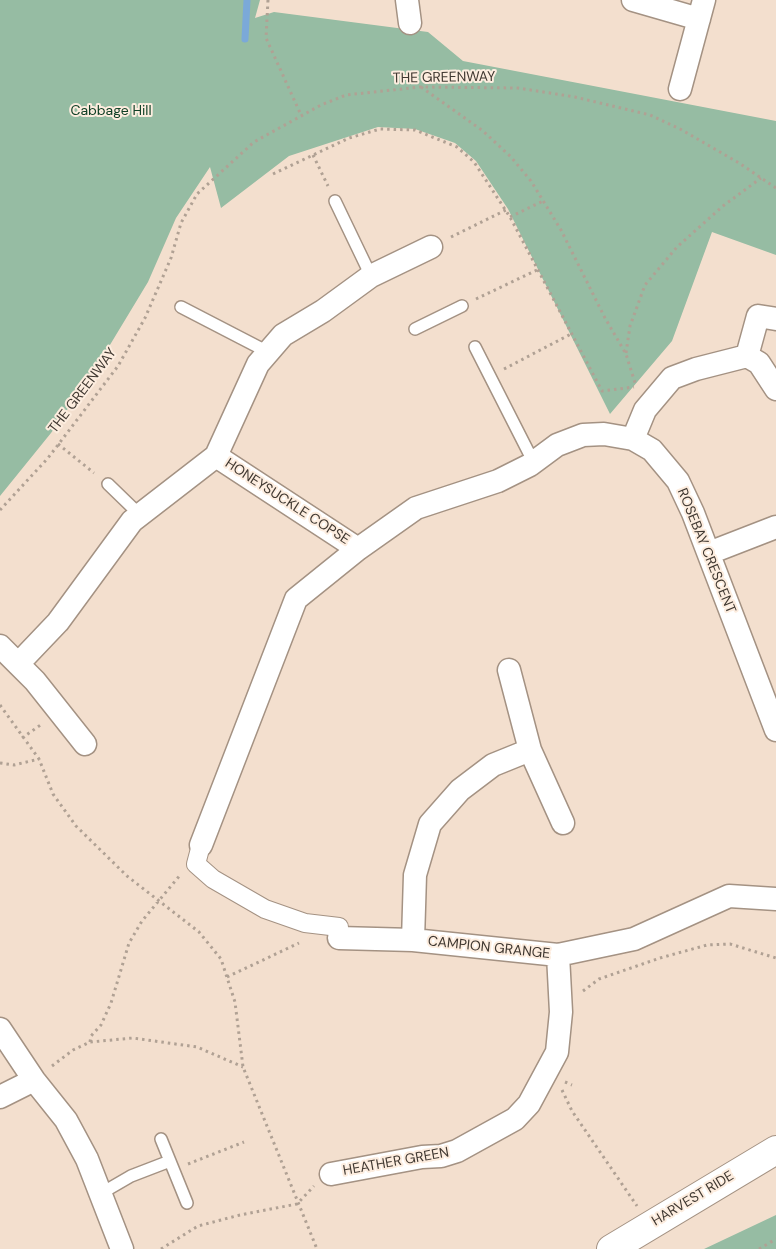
<!DOCTYPE html>
<style>
body{margin:0}
canvas{display:block;background:#f3dfce}
</style>
<canvas width="776" height="1249"></canvas>
<script>
const ctx = document.querySelector('canvas').getContext('2d');
ctx.lineJoin = 'round';
function fill(path, color) {
  ctx.fillStyle = color;
  ctx.fill(path, 'evenodd');
}
function toPath(rows) {
  const path = new Path2D();
  for (const r of rows) {
    path.moveTo(r[0], r[1]);
    for (let i = 2; i < r.length; i += 2) path.lineTo(r[i], r[i + 1]);
  }
  return path;
}
function strokePath(path, color, width, dash) {
  ctx.strokeStyle = color;
  ctx.lineWidth = width;
  ctx.lineCap = dash ? 'butt' : 'round';
  ctx.setLineDash(dash || []);
  ctx.stroke(path);
}
function drawText(font, color, halo, rows, align = 'center') {
  ctx.font = font + ' "DM Sans",sans-serif';
  ctx.lineWidth = 4;
  ctx.setLineDash([]);
  ctx.textBaseline = 'middle';
  ctx.strokeStyle = halo;
  ctx.fillStyle = color;
  for (const [text, x, y, turn = 0] of rows) {
    ctx.save();
    ctx.translate(x, y);
    ctx.rotate((+turn || 0) * Math.PI / 180);
    ctx.textAlign = isNaN(turn) ? turn : align;
    if (halo) ctx.strokeText(text, 0, 0);
    ctx.fillText(text, 0, 0);
    ctx.restore();
  }
}
fill(toPath([
 [0,0,260,0,255,18,274,12,428,32,463,61,776,121,776,255,712,232,672,341,610,414,508,209,476,161,455,143,415,129,378,127,289,156,221,208,210,167,176,218,148,282,96,368,51,433,0,496],
 [776,1215,776,1249,704,1249]
]), '#96bca3');
strokePath(toPath([
 [245,39,247,0]
]), '#7ba9d8', 7);
const service = toPath([
 [335,201,371,276],
 [181,307,266,351],
 [415,329,462,306],
 [475,347,534,463],
 [108,484,140,515],
 [161,1139,187,1203],
 [100,1194,131,1176,170,1161]
]);
const pedestrian = toPath([
 [201,845,196,864,213,879,265,909,305,923,339,927,339,938]
]);
const minor = toPath([
 [407,0,410,23],
 [633,0,699,19],
 [680,89,704,0],
 [747,356,758,316,776,319],
 [633,439,645,410,672,378,696,369,747,356,759,363,776,389],
 [216,456,258,364,283,335,323,311,371,276,431,247],
 [709,553,776,527],
 [0,646,35,681,85,744],
 [18,664,58,622,132,521,216,456,358,549],
 [509,670,530,750,563,823],
 [201,845,296,599,358,549,416,508,498,481,530,465,557,445,583,435,604,434,633,439,652,450,678,481,693,513,776,730],
 [339,938,413,940,558,955,634,939,729,896,776,899],
 [413,940,415,875,430,824,460,790,493,765,530,750],
 [0,1029,34,1080,66,1120,87,1159,122,1249],
 [0,1097,34,1080],
 [331,1174,422,1157,441,1156,457,1151,515,1119,529,1104,557,1052,561,1012,558,955]
]);
const tertiary = toPath([
 [611,1249,776,1150]
]);
strokePath(service, '#a49283', 14);
strokePath(pedestrian, '#a49283', 20);
strokePath(minor, '#a49283', 25);
strokePath(tertiary, '#a49283', 30);
strokePath(toPath([
 [268,0,266,38,301,115],
 [421,87,483,131,511,157,531,181,561,230,605,318,626,354,636,386],
 [313,155,328,186],
 [273,174,349,138,380,129,415,130,457,147,474,162,510,217,602,391,634,387],
 [510,217,543,201],
 [451,237,506,210],
 [476,299,539,269],
 [626,353,630,326,645,285,677,247,723,206,761,178],
 [504,369,571,334],
 [58,444,94,473],
 [0,510,48,458,118,366,145,318,171,258,181,223,197,194,254,142,321,105,346,95,420,87,518,88,575,97,650,115,680,129,739,163,776,188],
 [0,705,39,759,53,794,76,826,127,876,199,932,221,959,235,1002,243,1067,317,1249],
 [22,738,42,724],
 [0,763,14,765,39,759],
 [227,977,299,943],
 [583,991,599,979,660,958,707,945,730,944,776,958],
 [90,1042,91,1036,101,1025,111,1003,129,943,142,921,181,874],
 [52,1066,73,1050,90,1042,133,1038,197,1047,243,1067],
 [565,1082,572,1085],
 [562,1090,572,1111,637,1206],
 [188,1164,244,1142],
 [161,1249,198,1226,240,1215,297,1204,314,1186],
 [759,1249,776,1239]
]), '#b0a194', 3, [2.5, 4]);
strokePath(service, '#fff', 11);
strokePath(pedestrian, '#fff', 18);
strokePath(minor, '#fff', 22);
strokePath(tertiary, '#fff', 28);
drawText('14px', '#403831', '#fdeddf', [
 ["THE GREENWAY",444,78,-1],
 ["THE GREENWAY",83,391,-53],
 ["HONEYSUCKLE COPSE",287,502,33],
 ["ROSEBAY CRESCENT",706,551,68],
 ["CAMPION GRANGE",489,948,6],
 ["HEATHER GREEN",396,1162,-10],
 ["HARVEST RIDE",693,1199,-31]
]);
drawText('14px', '#104026', '#fdeddf', [
 ["Cabbage Hill",111,111]
]);
</script>
